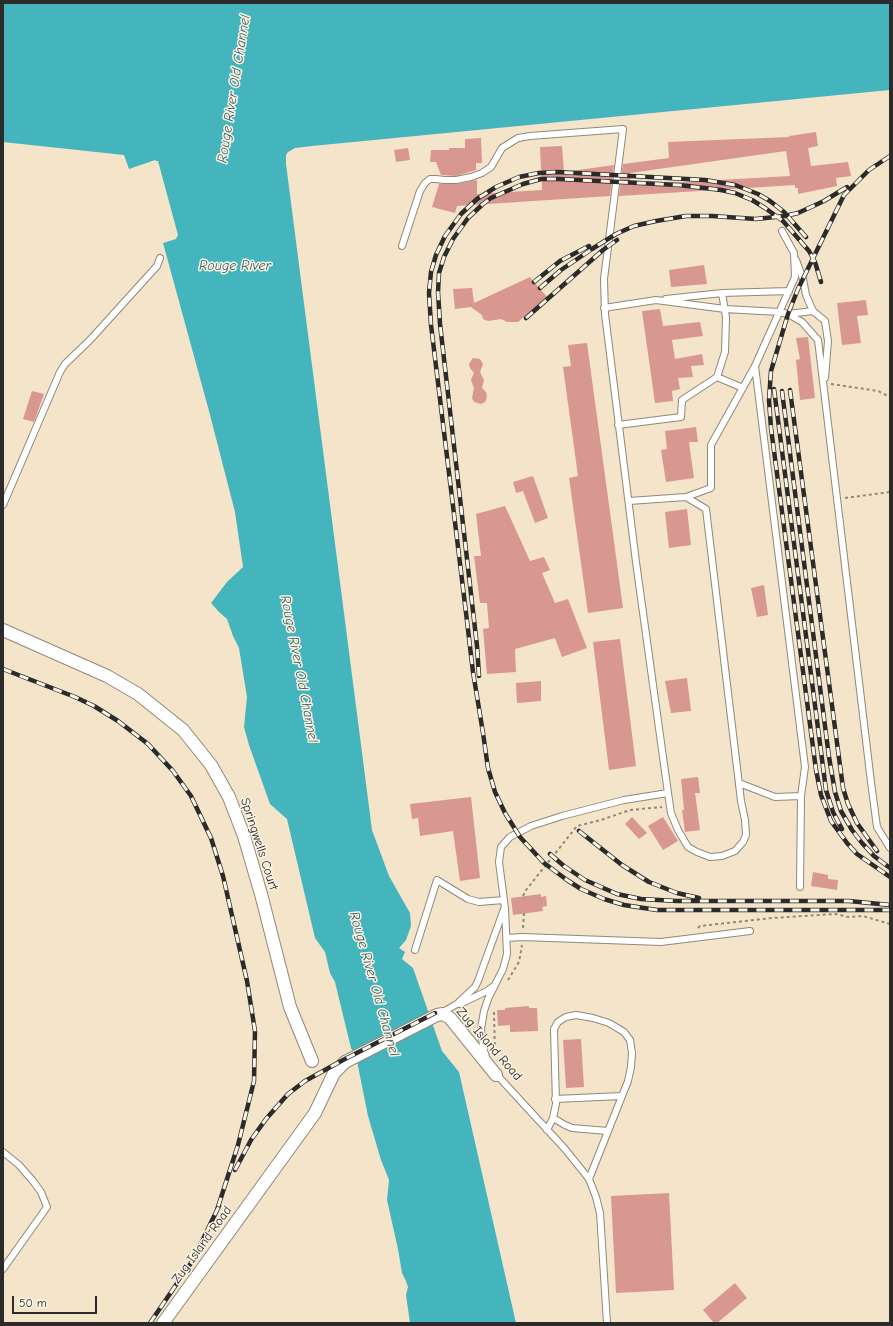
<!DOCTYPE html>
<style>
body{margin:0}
#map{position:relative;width:893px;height:1326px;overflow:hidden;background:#f4e4c9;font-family:"Comic Neue",sans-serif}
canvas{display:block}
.frame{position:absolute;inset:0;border:4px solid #2b2b2b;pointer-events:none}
.scale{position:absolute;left:12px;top:1296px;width:85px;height:18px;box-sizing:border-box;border:2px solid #2b2b2b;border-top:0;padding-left:5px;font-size:12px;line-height:14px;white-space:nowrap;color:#2b2b2b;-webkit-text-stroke:3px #fcf5e5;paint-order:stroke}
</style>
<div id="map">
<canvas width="893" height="1326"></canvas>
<div class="frame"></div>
<div class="scale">50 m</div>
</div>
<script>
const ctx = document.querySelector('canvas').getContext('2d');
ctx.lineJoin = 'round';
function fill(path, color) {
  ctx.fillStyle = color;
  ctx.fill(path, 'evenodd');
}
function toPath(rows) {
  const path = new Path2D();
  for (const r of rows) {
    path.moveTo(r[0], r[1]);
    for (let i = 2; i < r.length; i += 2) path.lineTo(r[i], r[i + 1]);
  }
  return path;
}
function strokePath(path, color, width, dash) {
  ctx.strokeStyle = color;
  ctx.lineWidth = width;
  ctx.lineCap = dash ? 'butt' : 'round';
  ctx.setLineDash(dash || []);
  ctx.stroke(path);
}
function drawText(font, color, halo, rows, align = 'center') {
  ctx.font = font + ' "Comic Neue",sans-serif';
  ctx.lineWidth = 3;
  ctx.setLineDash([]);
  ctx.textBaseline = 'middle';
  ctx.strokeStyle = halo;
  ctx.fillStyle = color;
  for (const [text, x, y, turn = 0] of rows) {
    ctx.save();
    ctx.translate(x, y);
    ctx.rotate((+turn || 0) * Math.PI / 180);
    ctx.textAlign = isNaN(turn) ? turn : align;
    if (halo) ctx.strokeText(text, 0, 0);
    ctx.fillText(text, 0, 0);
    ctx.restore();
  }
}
fill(toPath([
 [3,3,890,3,890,90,312,146,295,148,288,152,286,155,286,164,372,830,389,876,410,913,411,926,406,940,399,948,405,952,402,959,413,968,442,1051,459,1072,516,1323,410,1323,406,1295,408,1287,406,1281,402,1273,398,1249,387,1200,389,1180,381,1160,368,1116,356,1056,351,1048,335,982,330,973,325,952,315,938,287,819,270,804,249,745,244,727,247,697,239,648,233,636,227,619,219,612,211,603,227,582,243,567,235,512,209,411,163,243,176,239,178,235,158,161,156,161,155,160,129,169,124,155,3,142]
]), '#44b4bd');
fill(toPath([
 [816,132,818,146,808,148,811,166,848,162,851,176,836,178,837,186,798,194,798,188,795,188,795,185,619,196,623,164,669,158,668,142,789,137,789,136],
 [786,151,790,176,631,185,630,173],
 [481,138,482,163,476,163,476,170,456,176,441,175,436,162,430,162,431,150,449,150,449,148,465,148,465,139],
 [562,146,564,172,614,165,610,196,457,206,455,213,432,207,439,184,457,184,477,180,477,194,542,190,540,147],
 [408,148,410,160,396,162,394,150],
 [704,265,707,284,671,287,669,270],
 [530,277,547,297,518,322,507,322,501,319,488,321,483,319,482,315,471,307,455,309,453,289,472,288,474,303],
 [866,300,868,315,857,316,861,343,842,345,837,303],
 [660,309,663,326,700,322,703,336,672,340,675,359,702,354,704,365,691,366,693,377,678,378,680,389,672,391,673,401,655,403,642,311],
 [808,337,815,398,800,400,796,360,800,359,796,338],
 [587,343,623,608,588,613,569,478,578,476,563,367,571,366,568,345],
 [473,358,480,359,483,364,480,372,484,380,482,388,486,392,487,397,485,402,481,404,474,402,472,398,474,388,471,380,474,373,470,368,469,364],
 [32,391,44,394,34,422,23,419],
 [696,427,698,442,689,442,694,478,666,482,661,450,667,449,665,431],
 [533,476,548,518,535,523,523,491,516,493,513,482],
 [505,506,530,561,544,557,550,570,542,573,555,603,568,599,587,648,562,657,555,638,515,649,516,672,487,674,483,629,489,628,487,603,480,603,474,556,481,556,476,514],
 [687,509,691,545,669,548,665,512],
 [764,585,768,615,757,617,751,588],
 [620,639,636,766,609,770,593,642],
 [687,678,691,711,671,713,665,681],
 [541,681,541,701,517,703,516,683],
 [698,777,700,793,695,793,700,830,685,832,682,810,684,810,681,779],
 [471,797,480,878,460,881,453,831,420,836,418,818,412,819,410,804],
 [632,817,647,833,639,839,625,824],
 [663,817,678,841,663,850,648,826],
 [813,872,828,875,828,879,838,880,837,890,811,886],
 [541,894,541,897,546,896,547,906,542,907,543,911,513,915,511,898],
 [529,1006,529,1008,537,1008,538,1031,510,1032,510,1025,498,1026,497,1010,505,1010,505,1008],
 [581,1039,584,1087,566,1088,563,1040],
 [669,1193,674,1290,616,1293,611,1196],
 [735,1283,747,1298,717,1323,714,1323,703,1310]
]), '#d99791');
const service = toPath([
 [402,246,420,191,425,183,430,179,436,179,444,180,456,180,471,177,482,173,491,167,502,148,518,138,530,136,623,129,604,279,605,314,636,562,668,793,624,800,562,816,531,826,510,837,501,847,499,862,505,908,507,954,503,969,488,999,484,1011,481,1029,483,1047,486,1057],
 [796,260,803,279,806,295,813,311],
 [666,299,722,293],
 [604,308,656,300,725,309,779,312,788,314,802,322,818,340,871,782,877,827,890,848],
 [788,314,813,311,825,321,828,341,825,378],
 [717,377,725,352,726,317,722,293,789,291],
 [618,425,681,417,682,400,717,377,743,388],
 [686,497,711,488,711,445,755,366,795,277,794,253,782,231],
 [629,501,686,497,706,509,741,801,745,820,746,835,743,842,735,851,722,856,710,857,697,852,688,847,678,830,671,813,668,793],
 [3,505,60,372,65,364,90,340,157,266,160,258],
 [739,783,775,797,801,796,805,767,755,366],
 [800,887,801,796],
 [507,938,522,937,661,942,750,931],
 [415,950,437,880,468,899,479,902,504,900],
 [460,1004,487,991,494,986],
 [441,1013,457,1004,475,987,478,981,504,909],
 [496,1074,565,1149,589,1179,596,1197,600,1213,607,1323],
 [555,1099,622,1096],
 [553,1118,565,1125,572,1128,608,1131],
 [547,1130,553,1118,556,1104,554,1029,558,1022,566,1017,576,1015,593,1018,609,1023,624,1032,630,1040,632,1053,631,1067,628,1081,589,1179],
 [3,1152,19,1165,33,1181,41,1192,47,1207,3,1269]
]);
const minor = toPath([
 [3,630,107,676,138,694,183,730,211,765,229,797,244,836,261,894,290,1007,312,1061],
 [163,1323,315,1113,334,1073,345,1062,437,1015,443,1014,450,1018,496,1075]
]);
strokePath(service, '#90887a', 8);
strokePath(minor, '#90887a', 14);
strokePath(toPath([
 [831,384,878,391,890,397],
 [845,498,890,492],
 [523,896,526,890,577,826,601,820,630,810,662,807],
 [523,928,524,913],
 [698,928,700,926,772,918,835,914,849,917,863,916,890,924],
 [508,980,519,962,522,945],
 [494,1012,495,1055]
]), '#90887a', 2, [3, 3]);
strokePath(service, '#fff', 6);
strokePath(minor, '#fff', 12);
const rail = toPath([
 [890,156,869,170,844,195,798,289,788,314,771,371,769,400,771,428,816,770,821,795,831,821,847,843,857,854,890,877],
 [806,237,784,212,770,201,758,194,735,185,705,180,557,172,539,173,519,177,496,187,477,199,461,214,445,236,436,255,431,272,429,293,431,325,467,621,473,672,483,733,488,768,495,792,505,813,520,837,544,863,567,880,581,889,604,899,624,905,657,910,890,910],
 [534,282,560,261,589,246],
 [540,288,561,270,592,249,616,234,634,226,656,221,686,216,712,216,756,219,785,216,798,213,824,201,847,187],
 [526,318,603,250,617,240],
 [774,389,826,790,833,812,842,829],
 [790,390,843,788,848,804,857,823,877,851],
 [782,391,829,757,835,792,841,811,852,830,862,843,874,856,890,868],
 [3,669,75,697,94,706,118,721,148,744,173,771,191,796,211,838,223,876,247,981,255,1031,254,1081,238,1145,217,1210],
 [479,676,477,646,440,324,438,292,439,273,444,257,453,239,468,218,483,204,491,198,523,184,541,179,559,179,679,185,721,190,735,193,752,200,765,208,783,221,809,251,815,262,821,282],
 [579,831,622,865,649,882,677,893,699,898],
 [550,854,564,866,585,880,617,894,641,899,677,901,849,901,890,905],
 [235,1170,251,1140,266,1119,288,1094,305,1081,343,1060,435,1013],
 [150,1323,193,1260,219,1206]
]);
strokePath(rail, '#2b2b2b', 4.5);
strokePath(rail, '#fcf5e5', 3, [9]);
drawText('13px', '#2b2b2b', '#fcf5e5', [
 ["Springwells Court",259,844,72],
 ["Zug Island Road",489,1044,49],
 ["Zug Island Road",202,1245,-54]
]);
drawText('italic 14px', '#345b5e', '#fcf5e5', [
 ["Rouge River Old Channel",234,89,-81],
 ["Rouge River",235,266],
 ["Rouge River Old Channel",299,669,79],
 ["Rouge River Old Channel",374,984,74]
]);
</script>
